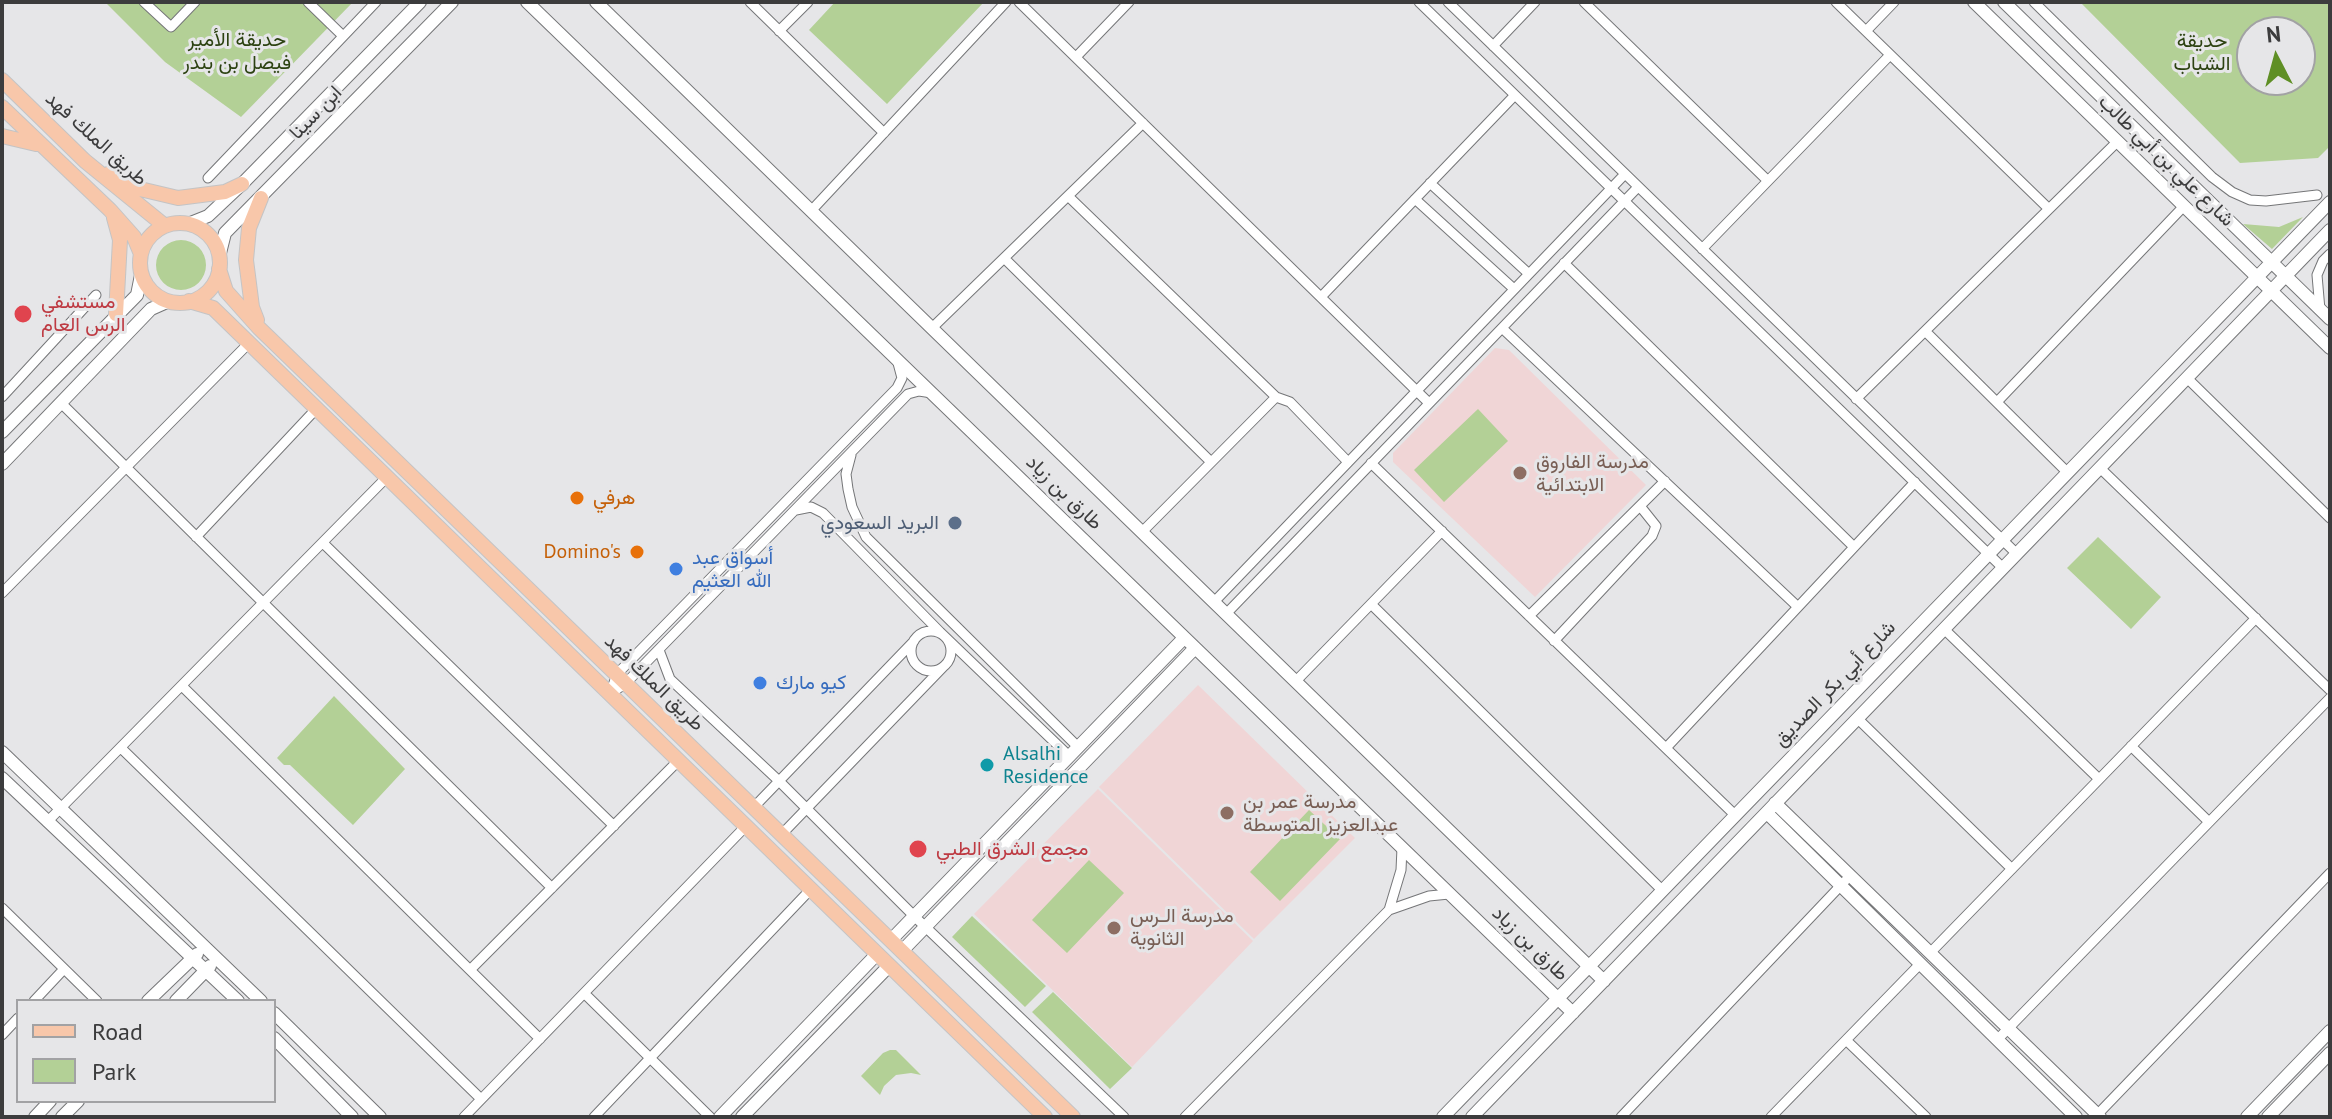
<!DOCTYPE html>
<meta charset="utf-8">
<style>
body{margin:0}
#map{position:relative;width:2332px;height:1119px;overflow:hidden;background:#e6e6e8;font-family:"PT Sans",sans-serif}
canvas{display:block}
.frame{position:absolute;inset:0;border:4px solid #3c3c3d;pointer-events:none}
.legend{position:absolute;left:16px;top:999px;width:260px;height:104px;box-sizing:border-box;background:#e6e6e8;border:2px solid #a2a2a4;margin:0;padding:10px 14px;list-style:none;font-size:24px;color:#3c3c3d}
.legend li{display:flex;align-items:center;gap:16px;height:40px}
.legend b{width:40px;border:2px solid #a2a2a4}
.north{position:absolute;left:2236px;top:16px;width:80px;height:80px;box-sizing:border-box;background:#e6e6e8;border:2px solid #a2a2a4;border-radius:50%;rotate:354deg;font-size:22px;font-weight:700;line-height:32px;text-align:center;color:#3c3c3d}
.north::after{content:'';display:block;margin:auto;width:28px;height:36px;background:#5f8f25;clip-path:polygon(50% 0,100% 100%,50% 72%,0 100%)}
</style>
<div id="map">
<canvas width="2332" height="1119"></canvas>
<div class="frame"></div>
<ul class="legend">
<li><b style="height:10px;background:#f8c7aa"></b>Road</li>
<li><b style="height:22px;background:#b3d096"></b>Park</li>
</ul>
<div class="north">N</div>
</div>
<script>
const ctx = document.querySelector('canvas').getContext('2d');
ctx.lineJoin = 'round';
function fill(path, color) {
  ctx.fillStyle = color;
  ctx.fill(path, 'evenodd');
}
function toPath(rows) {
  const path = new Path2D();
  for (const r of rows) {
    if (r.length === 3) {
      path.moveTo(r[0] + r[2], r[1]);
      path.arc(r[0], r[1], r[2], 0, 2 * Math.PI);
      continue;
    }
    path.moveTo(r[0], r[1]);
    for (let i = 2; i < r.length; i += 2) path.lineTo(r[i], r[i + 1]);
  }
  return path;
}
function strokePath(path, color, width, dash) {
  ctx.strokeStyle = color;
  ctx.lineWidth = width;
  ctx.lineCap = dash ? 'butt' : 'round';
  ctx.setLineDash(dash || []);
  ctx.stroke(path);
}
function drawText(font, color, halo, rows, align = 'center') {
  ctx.font = font + ' "PT Sans",Vazirmatn,sans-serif';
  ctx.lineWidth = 6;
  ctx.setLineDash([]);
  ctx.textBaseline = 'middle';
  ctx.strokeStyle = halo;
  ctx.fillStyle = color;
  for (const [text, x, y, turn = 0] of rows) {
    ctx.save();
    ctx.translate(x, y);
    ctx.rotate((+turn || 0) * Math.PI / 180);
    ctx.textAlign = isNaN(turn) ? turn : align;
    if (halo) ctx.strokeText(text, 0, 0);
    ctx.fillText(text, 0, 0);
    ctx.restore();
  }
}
fill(toPath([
 [1495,348,1509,350,1646,485,1535,597,1393,462,1393,453],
 [1198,685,1355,838,1254,939,1099,787],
 [1098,789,1253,941,1132,1067,974,914]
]), '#f0d5d6');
fill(toPath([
 [105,2,353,2,241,117,165,62],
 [835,2,984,2,887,104,809,30],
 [2080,2,2330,2,2330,146,2318,158,2240,163],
 [2252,32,2300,32,2300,80,2252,80],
 [2303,217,2272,249,2243,224,2279,227],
 [181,265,25],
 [1478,409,1508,441,1444,502,1414,470],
 [2098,537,2161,597,2131,629,2067,568],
 [334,696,405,769,353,825,290,765,284,765,277,758],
 [1309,810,1340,839,1280,901,1250,872],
 [1089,860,1124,893,1067,953,1032,920],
 [972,916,1046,986,1025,1007,952,937],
 [1053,992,1132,1068,1110,1089,1032,1012],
 [890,1050,896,1050,921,1075,911,1073,896,1075,884,1086,880,1095,861,1076,883,1053]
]), '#b3d096');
const street = toPath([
 [144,2,171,27,195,2],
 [308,2,343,36],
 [750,2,884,133],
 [1019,2,1429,403],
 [1419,2,2003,568],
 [1448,2,2017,554],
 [1584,2,1768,181],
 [1836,2,2049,209],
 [2034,2,2212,177,2232,192,2250,200,2266,201,2317,195],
 [779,31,808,2],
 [1866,31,1894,2],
 [1493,46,1535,2],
 [1076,57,1129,2],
 [208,178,376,2],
 [1430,183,1529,274],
 [1068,196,1276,397,1142,532],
 [1415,199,1514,289],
 [811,211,1006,2],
 [1702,249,1890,55],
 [1004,258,1211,462],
 [1564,263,1854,547],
 [1321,297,1515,95],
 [2320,310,2317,275,2323,261,2330,254],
 [932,328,1143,123],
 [1502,328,1798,607],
 [1925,331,2068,473],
 [2187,378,2330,518],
 [2,397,96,295],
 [1276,397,1290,402,1348,462],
 [1856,399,2118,141],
 [1997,402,2184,206],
 [61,403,552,888],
 [851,455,846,474,848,489,852,507,866,537,1078,747],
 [1371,463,1735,815],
 [2100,468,2330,690],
 [796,510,811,507,823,513,940,632,1069,756],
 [196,537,317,408],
 [323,543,614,826],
 [2,593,249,343],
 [1214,602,1625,174],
 [1371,604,1663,891],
 [1226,614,1638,187],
 [1529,616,1665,481],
 [1944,629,2099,779],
 [931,651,20],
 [1554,641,1652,536,1656,526,1640,506],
 [659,650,670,679,779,781,914,916,1124,1117],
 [1296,681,1442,531],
 [182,686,540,1039],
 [610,694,617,674,897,388,902,378,898,363],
 [610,694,626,683,908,394,919,391,932,393],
 [1858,719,2012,869],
 [2131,746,2209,822],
 [121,748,481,1099],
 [1666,748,1915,482],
 [754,807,914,641],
 [47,822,388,476],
 [782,834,947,663],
 [1402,848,1401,870,1389,910,1429,896,1449,894],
 [2,908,97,1001],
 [1930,953,2256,618],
 [470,970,678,761],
 [584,993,710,1117],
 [34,1001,64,969],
 [2,1035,18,1018],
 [1846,1040,1926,1117],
 [1997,1040,2330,698],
 [464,1117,745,827],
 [594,1117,810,890],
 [1185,1117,1389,910],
 [1621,1117,1845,881],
 [1771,1117,1920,964],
 [2095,1117,2330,873]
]);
const secondary = toPath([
 [527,2,1573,1013],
 [596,2,1604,981],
 [1974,2,2330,348],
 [2004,2,2330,319],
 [188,224,208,216,242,184,420,2],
 [219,257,225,233,452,2],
 [2,432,137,295,141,275],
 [2,464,151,309,169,301],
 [2,752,261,1001],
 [2,778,238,1001],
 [1775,803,2100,1117],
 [1767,813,2076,1117],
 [891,940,1184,638],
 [902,951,1195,648],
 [148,1001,197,954],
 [176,1001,210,966],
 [274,1013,380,1117],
 [274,1038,352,1117],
 [35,1117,50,1101],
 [62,1117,78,1101],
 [720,1117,876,955],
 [742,1117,888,967],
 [1443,1117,2330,202],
 [1472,1117,2330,230],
 [2247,1117,2330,1031],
 [2268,1117,2330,1053]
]);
const primary = toPath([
 [2,80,85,161,165,226],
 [2,107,110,210,134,237,141,254],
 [2,136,36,144],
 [110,173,140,189,178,198,225,192,242,184],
 [114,218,120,240,116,314],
 [180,263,40],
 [219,269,226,291,259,328,1073,1117],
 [189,301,213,308,1045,1117],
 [257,320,252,307,246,260,249,228,261,198]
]);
strokePath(street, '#757678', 11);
strokePath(secondary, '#757678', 14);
strokePath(primary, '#c4c4c5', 16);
strokePath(street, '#fff', 9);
strokePath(secondary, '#fff', 12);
strokePath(primary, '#f8c7aa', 14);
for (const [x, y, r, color] of [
 [23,314,10,"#e0444e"],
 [1520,473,8,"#8d6e63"],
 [577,498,8,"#e8710a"],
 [955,523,8,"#5c6f8a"],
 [637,552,8,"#e8710a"],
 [676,569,8,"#3f7fe0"],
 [760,683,8,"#3f7fe0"],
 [987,765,8,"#0f9aa8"],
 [1227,813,8,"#8d6e63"],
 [918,849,10,"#e0444e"],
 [1114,928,8,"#8d6e63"]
]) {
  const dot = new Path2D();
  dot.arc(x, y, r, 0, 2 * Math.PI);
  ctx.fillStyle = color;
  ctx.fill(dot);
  strokePath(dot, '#e6e6e8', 3);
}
drawText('20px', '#2c4211', '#e6e6e8', [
 ["حديقة الأمير",237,40],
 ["فيصل بن بندر",237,63],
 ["حديقة",2202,41],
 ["الشباب",2202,64]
]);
drawText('20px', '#3c3c3d', '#e6e6e8', [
 ["ابن سينا",316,113,-46],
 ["طريق الملك فهد",96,139,42],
 ["شارع علي بن أبي طالب",2166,161,44],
 ["طارق بن زياد",1064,493,44],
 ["طريق الملك فهد",654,683,44],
 ["شارع أبي بكر الصديق",1835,684,-46],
 ["طارق بن زياد",1530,944,44]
]);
drawText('20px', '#be3a42', '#e6e6e8', [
 ["مستشفي",41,302],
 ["الرس العام",41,325],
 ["مجمع الشرق الطبي",936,849]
], 'left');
drawText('20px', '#785e54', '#e6e6e8', [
 ["مدرسة الفاروق",1536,462],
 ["الابتدائية",1536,485],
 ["مدرسة عمر بن",1243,802],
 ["عبدالعزيز المتوسطة",1243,825],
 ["مدرسة الـرس",1130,916],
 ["الثانوية",1130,939]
], 'left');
drawText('20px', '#c56008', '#e6e6e8', [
 ["هرفي",593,498],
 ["Domino's",621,552,"right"]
], 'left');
drawText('20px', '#4e5e75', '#e6e6e8', [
 ["البريد السعودي",939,523]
], 'right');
drawText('20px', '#366cbe', '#e6e6e8', [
 ["أسواق عبد",692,558],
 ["الله العثيم",692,581],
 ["كيو مارك",776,683]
], 'left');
drawText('20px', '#0d838f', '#e6e6e8', [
 ["Alsalhi",1003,754],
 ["Residence",1003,777]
], 'left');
</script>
